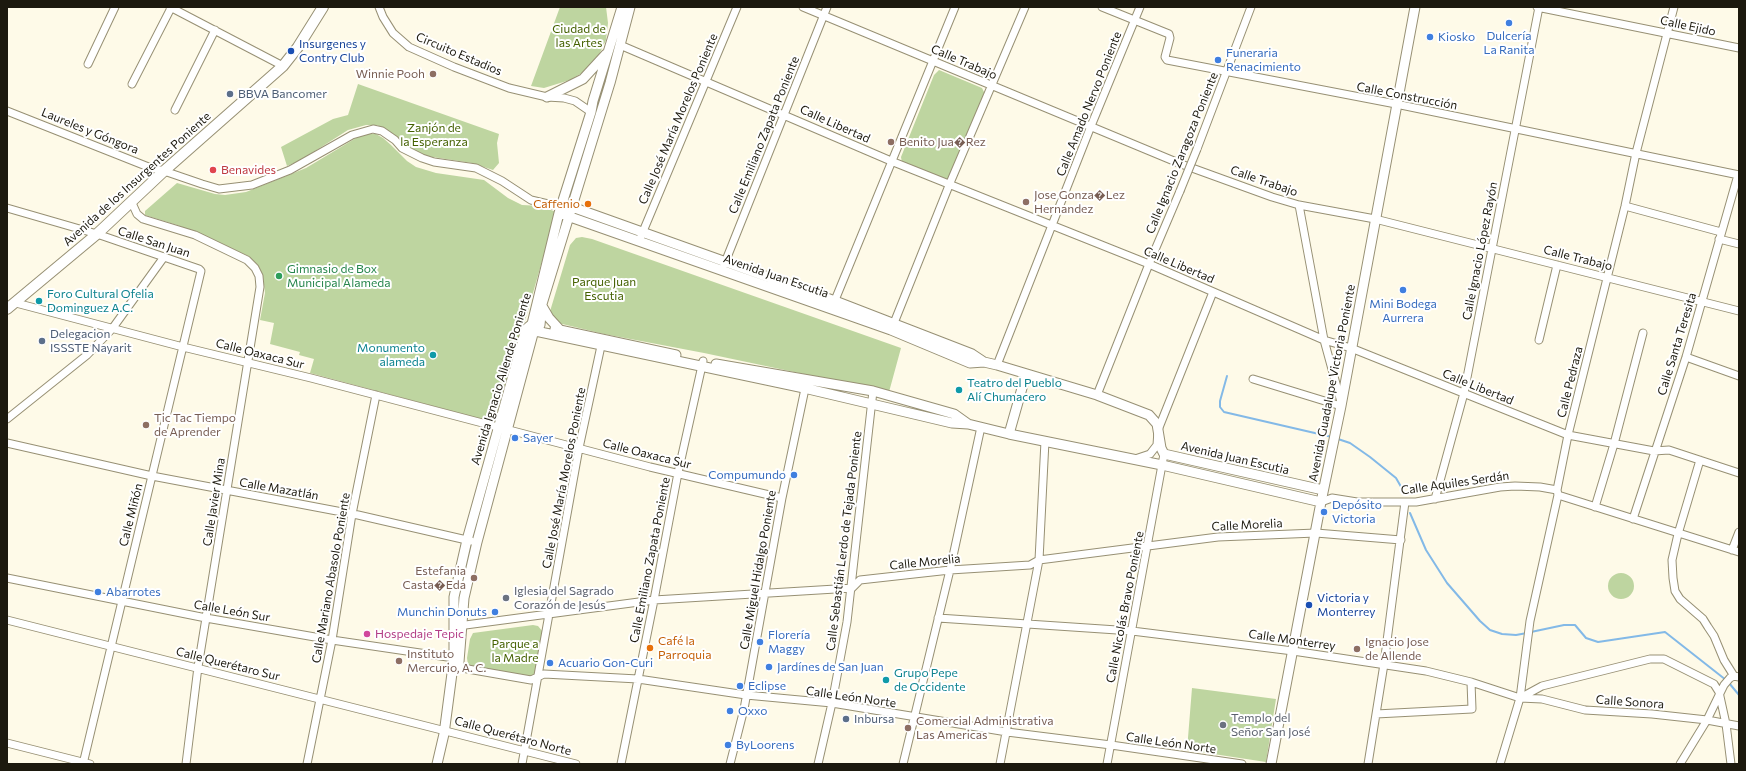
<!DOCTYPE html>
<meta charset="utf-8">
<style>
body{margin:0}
#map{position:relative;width:1746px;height:771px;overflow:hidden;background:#fefae8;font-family:Commissioner,sans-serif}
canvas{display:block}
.frame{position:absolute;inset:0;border:8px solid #1c190e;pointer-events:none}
</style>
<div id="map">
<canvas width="1746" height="771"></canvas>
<div class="frame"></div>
</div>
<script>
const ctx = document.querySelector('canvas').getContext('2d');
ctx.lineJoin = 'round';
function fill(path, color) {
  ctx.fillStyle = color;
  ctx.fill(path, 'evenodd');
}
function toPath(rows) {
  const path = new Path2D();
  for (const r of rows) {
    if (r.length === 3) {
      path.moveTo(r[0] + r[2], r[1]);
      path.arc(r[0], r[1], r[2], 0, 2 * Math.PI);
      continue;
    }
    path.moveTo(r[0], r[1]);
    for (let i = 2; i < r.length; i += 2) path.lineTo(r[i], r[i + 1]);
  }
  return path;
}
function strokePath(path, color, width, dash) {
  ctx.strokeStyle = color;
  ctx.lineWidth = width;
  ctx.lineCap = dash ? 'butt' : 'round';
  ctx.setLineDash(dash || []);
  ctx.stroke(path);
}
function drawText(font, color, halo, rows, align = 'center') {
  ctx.font = font + ' Commissioner,sans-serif';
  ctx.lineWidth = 4;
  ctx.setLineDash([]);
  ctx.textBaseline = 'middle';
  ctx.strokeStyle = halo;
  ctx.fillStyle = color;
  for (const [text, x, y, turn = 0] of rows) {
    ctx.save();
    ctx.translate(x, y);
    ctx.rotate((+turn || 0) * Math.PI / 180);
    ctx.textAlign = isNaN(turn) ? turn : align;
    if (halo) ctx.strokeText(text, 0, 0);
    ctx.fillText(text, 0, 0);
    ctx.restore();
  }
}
fill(toPath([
 [560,7,606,7,608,23,606,40,596,61,587,70,570,80,544,88,531,86],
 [939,70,982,88,985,94,953,177,947,180,902,163,901,157,934,75],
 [358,84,499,134,497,143,499,163,493,170,472,163,426,156,410,148,387,130,377,125,366,125,348,130,301,160,287,166,281,147,333,119,348,115],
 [366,134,376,134,383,138,391,145,407,161,416,167,436,173,484,180,508,198,522,205,541,206,556,212,496,423,310,373,314,359,299,355,300,352,270,344,274,323,260,320,265,293,263,276,258,265,248,256,216,241,177,225,145,215,145,211,177,183,215,194,225,195,246,192,306,168,356,138],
 [582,237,592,239,901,348,889,392,704,353,604,334,558,323,550,312,551,308,570,245,576,238],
 [1621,586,13],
 [533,625,538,626,543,632,535,672,532,678,469,667,468,665,467,658,470,639,473,633],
 [1192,688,1276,699,1266,762,1187,750]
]), '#bed5a0');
strokePath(toPath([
 [1227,376,1220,401,1220,407,1224,412,1332,437],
 [1338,439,1350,443,1370,457,1396,478,1404,492],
 [1410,513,1426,550,1447,583,1480,621,1490,630,1502,634,1516,635,1527,633],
 [1531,632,1564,625,1575,625,1586,638,1598,642,1665,632,1726,680],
 [1729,683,1739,695]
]), '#83b9e7', 2);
const minor = toPath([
 [170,7,283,66],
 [379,7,383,17,393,33,409,47,454,67,509,88,547,97,564,98,575,101,591,112],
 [803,7,1181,164,1272,197,1299,205,1375,219,1739,311],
 [1102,7,1169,34,1170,38,1165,57,1167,60,1396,104,1739,175],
 [1537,7,1739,48],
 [620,45,891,161,1149,264,1324,340,1351,348,1568,435,1654,451,1669,450,1739,473],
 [88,64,115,7],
 [132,84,171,8],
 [175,110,215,30],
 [7,111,151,168,164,171,202,184,219,189,252,185,290,170,352,135,373,129,382,131,395,140,402,148,422,158,434,162,476,168,502,181,531,200,561,207],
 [1197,149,1251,7],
 [132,203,137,214,143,219,195,235,247,260,255,268,259,276,260,287,198,667,186,764],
 [1299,205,1324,340,1341,402],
 [1625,206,1721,232],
 [7,208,97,234,199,269,201,271,83,764],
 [1719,239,1739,244],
 [639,241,737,7],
 [724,265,827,7],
 [16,303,183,347,311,378,650,467,782,498],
 [833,305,955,7],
 [892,328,950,183,1025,7],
 [1539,340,1557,265],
 [1686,357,1739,376],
 [997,365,1091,126,1140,7],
 [1253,379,1341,406],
 [1097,395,1149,264,1180,191],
 [7,419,87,355,112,329,164,257],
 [7,443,152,476,358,515,471,541],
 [1135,459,1150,454,1157,445,1158,430,1213,292],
 [1700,460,1678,534,1672,560,1673,578,1675,591,1680,599,1703,619,1708,627,1714,636,1724,660,1734,676],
 [1558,495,1739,552],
 [1435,499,1464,393,1539,7],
 [1321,502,1332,498,1357,502,1416,502,1500,487,1515,486,1540,487,1557,490],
 [1595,507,1614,444,1643,333],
 [1633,519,1686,357,1738,175],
 [1732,550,1739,532],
 [7,578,206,618,332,640,454,658],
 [938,618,1132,631,1293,651,1426,671,1471,682,1520,698,1542,699,1585,710,1652,714,1707,720,1739,726],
 [7,620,576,764],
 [458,626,654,600,852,588,860,580,950,570,1030,565,1039,560,1218,537,1316,533,1401,540],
 [459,665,462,668,531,680,544,674,638,679,746,695,832,703,1007,732,1111,745,1242,764],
 [1520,698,1542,686,1650,659,1664,659,1714,684,1719,692,1726,724,1731,764],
 [1376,714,1472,709,1471,682],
 [7,743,90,764],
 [307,764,332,640,352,514,376,395],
 [522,764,579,448,601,346,605,341],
 [621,764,654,600,678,473,703,361],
 [730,764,744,709,782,498,806,384],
 [818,764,832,703,847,622,873,391],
 [903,764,950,570,981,427],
 [1000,764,1039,560,1045,441],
 [1107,764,1164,454],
 [1368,764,1384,664,1405,502],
 [1500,764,1520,698,1530,621,1558,495,1557,490,1568,435,1625,206,1636,153,1674,7],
 [1680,764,1707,720,1724,685,1730,678,1734,676,1739,677]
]);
const major = toPath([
 [547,97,583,79,606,54],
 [566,207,572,207,835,301,972,354,984,362],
 [559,213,891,330,970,363,984,362,997,365,1097,395,1149,415,1157,424,1161,448,1164,454,1323,490],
 [542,306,549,318,560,330],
 [526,329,804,388,952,423,968,424,1009,434,1162,465,1321,502],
 [555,329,676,355],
 [716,364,873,391,954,414,968,424],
 [1009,434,1026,374],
 [459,662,464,598,477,542,534,330,540,325,542,304,610,83,630,7],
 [437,764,444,734,454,658,454,597,467,540,526,329,532,324,559,213,591,112,593,101,622,7],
 [1271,764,1321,502,1341,406,1415,7]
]);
const highway = toPath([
 [7,309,97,234,164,171,283,66,298,47,323,7]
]);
strokePath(minor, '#979074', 9);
strokePath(major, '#979074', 11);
strokePath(highway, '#979074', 12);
strokePath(minor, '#fff', 7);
strokePath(major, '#fff', 9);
strokePath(highway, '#fff', 10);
const minorBridge = toPath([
 [1180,191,1197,149]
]);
strokePath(minorBridge, '#979074', 9, []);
strokePath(minorBridge, '#fff', 7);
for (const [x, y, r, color] of [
 [1509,23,4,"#3f7fe0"],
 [1430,37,4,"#3f7fe0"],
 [291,51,4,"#1a4fb4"],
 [1218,60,4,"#3f7fe0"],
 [433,74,4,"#8d6e63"],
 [230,94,4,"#5c6f8a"],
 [891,142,4,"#8d6e63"],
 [213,170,4,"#e0444e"],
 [1026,202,4,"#8d6e63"],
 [588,204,4,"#e8710a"],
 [279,276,4,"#2e9e5b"],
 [1403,290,4,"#3f7fe0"],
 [39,301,4,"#0f9aa8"],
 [42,341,4,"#5c6f8a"],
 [433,355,4,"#0f9aa8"],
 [959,390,4,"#0f9aa8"],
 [146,425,4,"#8d6e63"],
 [515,438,4,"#3f7fe0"],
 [794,475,4,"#3f7fe0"],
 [1324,512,4,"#3f7fe0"],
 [474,578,4,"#8d6e63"],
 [98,592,4,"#3f7fe0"],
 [506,598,4,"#6b7280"],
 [1309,605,4,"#1a4fb4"],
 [495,612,4,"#3f7fe0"],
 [367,634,4,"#d1479c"],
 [760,642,4,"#3f7fe0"],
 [650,648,4,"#e8710a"],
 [1357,649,4,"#8d6e63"],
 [399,661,4,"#8d6e63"],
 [550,663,4,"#3f7fe0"],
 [769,667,4,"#3f7fe0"],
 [886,680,4,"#0f9aa8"],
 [740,686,4,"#3f7fe0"],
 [730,711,4,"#3f7fe0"],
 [846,719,4,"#5c6f8a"],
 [1223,725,4,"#6b7280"],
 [908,728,4,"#8d6e63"],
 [728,745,4,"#3f7fe0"]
]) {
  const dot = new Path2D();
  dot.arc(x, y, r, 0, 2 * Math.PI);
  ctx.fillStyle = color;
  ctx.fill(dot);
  strokePath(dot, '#fff', 1.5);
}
drawText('12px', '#1c190e', '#fff', [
 ["Calle Ejido",1688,26,12],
 ["Circuito Estadios",459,54,23],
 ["Calle Trabajo",964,62,23],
 ["Calle Construcción",1407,96,11],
 ["Calle Amado Nervo Poniente",1089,104,-68],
 ["Calle José María Morelos Poniente",678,119,-67],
 ["Calle Libertad",835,124,24],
 ["Laureles y Góngora",90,131,22],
 ["Calle Emiliano Zapata Poniente",764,135,-68],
 ["Calle Ignacio Zaragoza Poniente",1182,153,-68],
 ["Avenida de los Insurgentes Poniente",137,179,-42],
 ["Calle Trabajo",1264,181,19],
 ["Calle San Juan",154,242,18],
 ["Calle Ignacio López Rayón",1480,251,-79],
 ["Calle Trabajo",1578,258,14],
 ["Calle Libertad",1179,265,23],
 ["Avenida Juan Escutia",776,276,19],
 ["Calle Santa Teresita",1677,344,-73],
 ["Calle Oaxaca Sur",260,354,14],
 ["Avenida Ignacio Allende Poniente",501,379,-73],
 ["Calle Pedraza",1570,382,-76],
 ["Avenida Guadalupe Victoria Poniente",1332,383,-79],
 ["Calle Libertad",1478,387,22],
 ["Calle Oaxaca Sur",647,454,14],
 ["Avenida Juan Escutia",1235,458,13],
 ["Calle José María Morelos Poniente",564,478,-79],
 ["Calle Aquiles Serdán",1455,483,-8],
 ["Calle Mazatlán",279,489,10],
 ["Calle Javier Mina",214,502,-81],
 ["Calle Miñón",131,515,-76],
 ["Calle Morelia",1247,525,-3],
 ["Calle Sebastián Lerdo de Tejada Poniente",844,541,-83],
 ["Calle Emiliano Zapata Poniente",650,560,-79],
 ["Calle Morelia",925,562,-6],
 ["Calle Miguel Hidalgo Poniente",758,570,-80],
 ["Calle Mariano Abasolo Poniente",331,578,-80],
 ["Calle Nicolás Bravo Poniente",1125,607,-79],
 ["Calle León Sur",232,611,10],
 ["Calle Monterrey",1292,640,8],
 ["Calle Querétaro Sur",228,664,14],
 ["Calle León Norte",851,697,8],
 ["Calle Sonora",1630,702,4],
 ["Calle Querétaro Norte",513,736,15],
 ["Calle León Norte",1171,743,8]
]);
drawText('12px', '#446100', '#fff', [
 ["Ciudad de",579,29],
 ["las Artes",579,43],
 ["Zanjón de",434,128],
 ["la Esperanza",434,142],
 ["Parque Juan",604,282],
 ["Escutia",604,296],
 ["Parque a",515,644],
 ["la Madre",515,658]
]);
drawText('12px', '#366cbe', '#fff', [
 ["Dulcería",1509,36,"center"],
 ["La Ranita",1509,50,"center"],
 ["Kiosko",1438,37],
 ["Funeraria",1226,53],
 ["Renacimiento",1226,67],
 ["Mini Bodega",1403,304,"center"],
 ["Aurrera",1403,318,"center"],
 ["Sayer",523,438],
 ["Compumundo",786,475,"right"],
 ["Depósito",1332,505],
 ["Victoria",1332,519],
 ["Abarrotes",106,592],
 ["Munchin Donuts",487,612,"right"],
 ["Florería",768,635],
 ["Maggy",768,649],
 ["Acuario Gon-Curi",558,663],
 ["Jardínes de San Juan",777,667],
 ["Eclipse",748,686],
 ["Oxxo",738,711],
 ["ByLoorens",736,745]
], 'left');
drawText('12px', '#164399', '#fff', [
 ["Insurgenes y",299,44],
 ["Contry Club",299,58],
 ["Victoria y",1317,598],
 ["Monterrey",1317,612]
], 'left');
drawText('12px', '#785e54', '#fff', [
 ["Winnie Pooh",425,74,"right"],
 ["Benito Jua�Rez",899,142],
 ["Jose Gonza�Lez",1034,195],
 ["Hernandez",1034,209],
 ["Tic Tac Tiempo",154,418],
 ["de Aprender",154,432],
 ["Estefania",466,571,"right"],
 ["Casta�Eda",466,585,"right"],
 ["Ignacio Jose",1365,642],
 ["de Allende",1365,656],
 ["Instituto",407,654],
 ["Mercurio, A. C.",407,668],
 ["Comercial Administrativa",916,721],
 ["Las Americas",916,735]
], 'left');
drawText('12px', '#4e5e75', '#fff', [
 ["BBVA Bancomer",238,94],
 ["Delegacion",50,334],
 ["ISSSTE Nayarit",50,348],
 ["Inbursa",854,719]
], 'left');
drawText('12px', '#be3a42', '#fff', [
 ["Benavides",221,170]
], 'left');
drawText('12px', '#c56008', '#fff', [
 ["Caffenio",580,204],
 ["Café la",658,641,"left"],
 ["Parroquia",658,655,"left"]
], 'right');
drawText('12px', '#27864d', '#fff', [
 ["Gimnasio de Box",287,269],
 ["Municipal Alameda",287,283]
], 'left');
drawText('12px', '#0d838f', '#fff', [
 ["Foro Cultural Ofelia",47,294],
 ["Dominguez A.C.",47,308],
 ["Monumento",425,348,"right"],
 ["alameda",425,362,"right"],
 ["Teatro del Pueblo",967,383],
 ["Alí Chumacero",967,397],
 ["Grupo Pepe",894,673],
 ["de Occidente",894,687]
], 'left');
drawText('12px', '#5b616d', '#fff', [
 ["Iglesia del Sagrado",514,591],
 ["Corazón de Jesús",514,605],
 ["Templo del",1231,718],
 ["Señor San José",1231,732]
], 'left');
drawText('12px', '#b23c85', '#fff', [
 ["Hospedaje Tepic",375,634]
], 'left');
</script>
